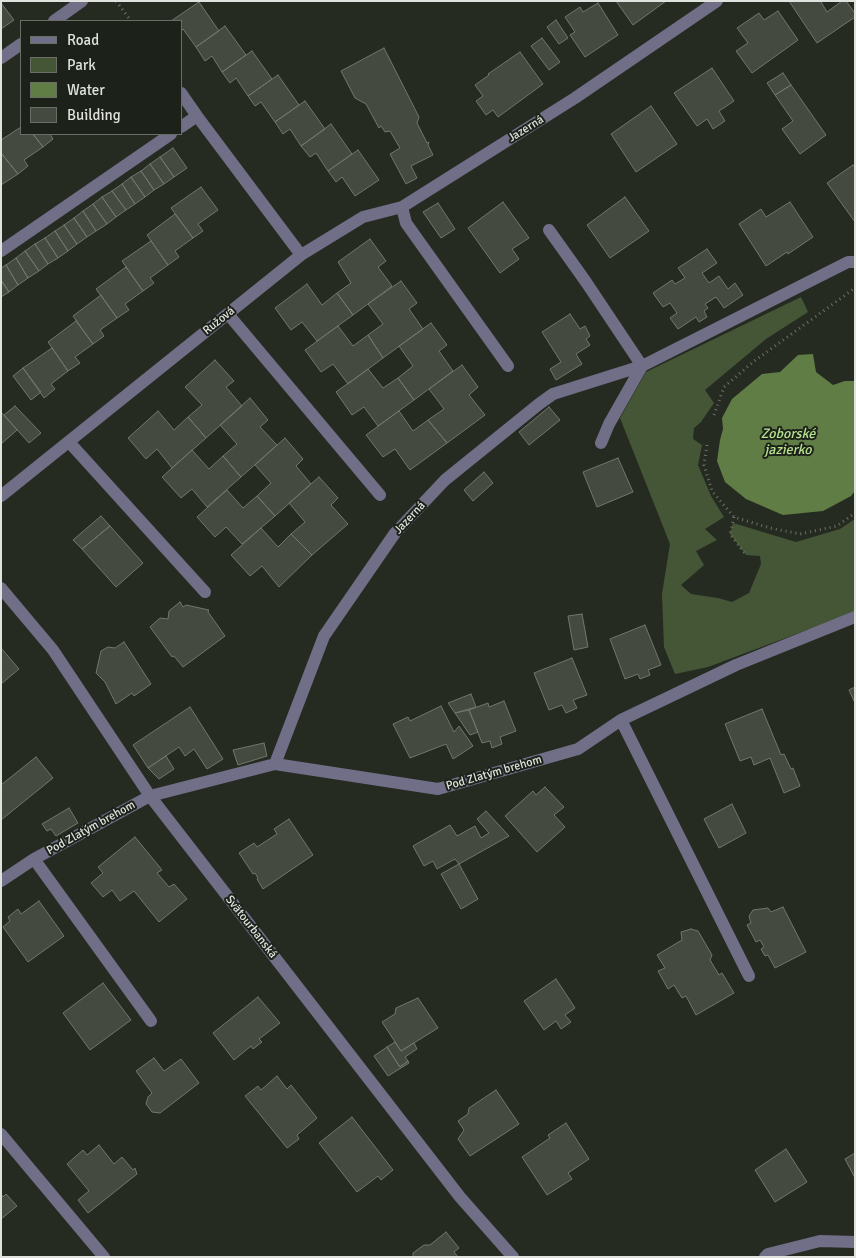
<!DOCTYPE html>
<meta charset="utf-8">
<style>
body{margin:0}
#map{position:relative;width:856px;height:1258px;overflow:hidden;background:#262b22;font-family:Signika,sans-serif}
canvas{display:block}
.frame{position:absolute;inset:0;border:2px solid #dfe2dd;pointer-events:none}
.legend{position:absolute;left:20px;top:20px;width:162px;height:115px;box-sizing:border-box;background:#1c2119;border:1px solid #6a6e67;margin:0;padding:6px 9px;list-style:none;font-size:15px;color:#dfe2dd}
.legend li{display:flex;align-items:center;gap:10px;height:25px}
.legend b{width:25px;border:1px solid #6a6e67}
</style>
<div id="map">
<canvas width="856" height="1258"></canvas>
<div class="frame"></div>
<ul class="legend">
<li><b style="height:6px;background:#716f88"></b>Road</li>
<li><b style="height:14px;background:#455636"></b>Park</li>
<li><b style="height:14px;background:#617d46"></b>Water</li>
<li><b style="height:14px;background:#454a41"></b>Building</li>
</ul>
</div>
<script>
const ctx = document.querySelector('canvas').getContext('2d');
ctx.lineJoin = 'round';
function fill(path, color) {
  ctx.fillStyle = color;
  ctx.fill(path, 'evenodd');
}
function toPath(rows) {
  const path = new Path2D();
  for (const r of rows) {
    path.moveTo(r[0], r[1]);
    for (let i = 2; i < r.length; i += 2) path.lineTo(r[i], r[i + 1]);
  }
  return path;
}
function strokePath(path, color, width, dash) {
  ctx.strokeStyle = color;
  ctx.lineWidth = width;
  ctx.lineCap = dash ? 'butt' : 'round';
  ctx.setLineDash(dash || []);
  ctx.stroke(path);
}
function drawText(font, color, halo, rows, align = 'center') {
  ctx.font = font + ' Signika,sans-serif';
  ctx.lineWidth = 4;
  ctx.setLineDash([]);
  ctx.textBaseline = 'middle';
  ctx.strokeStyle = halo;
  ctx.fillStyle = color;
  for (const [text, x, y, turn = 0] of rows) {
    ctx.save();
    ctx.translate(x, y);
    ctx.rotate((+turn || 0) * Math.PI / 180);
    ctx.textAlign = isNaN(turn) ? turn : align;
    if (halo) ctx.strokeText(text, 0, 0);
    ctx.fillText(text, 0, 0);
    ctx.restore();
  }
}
fill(toPath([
 [801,297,808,312,766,339,705,390,714,403,701,422,694,428,693,439,702,445,698,465,711,496,724,517,705,529,717,540,696,551,704,565,681,585,691,594,718,598,732,602,749,593,761,564,760,556,746,555,730,534,733,523,796,542,840,529,855,519,855,612,708,667,675,674,664,647,662,594,670,544,620,418,646,372]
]), '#455636');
fill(toPath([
 [813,354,816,372,833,385,845,381,855,381,855,491,851,496,823,511,783,515,746,499,725,482,717,461,720,440,723,429,722,418,732,399,762,374,780,372,798,355]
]), '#617d46');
const building = toPath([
 [616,1,666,1,633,25,616,1],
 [789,1,822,1,821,2,827,12,842,1,846,1,854,12,855,12,855,17,817,43,789,1],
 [199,2,219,31,196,47,183,29,181,31,181,21,171,21,199,2],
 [1,3,14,20,1,29,1,3],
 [598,3,618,35,585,57,570,35,575,32,565,17,580,7,583,12,598,3],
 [778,11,798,40,752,73,736,51,748,43,737,28,759,13,764,20,778,11],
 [556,20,568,38,559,44,547,27,556,20],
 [225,26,246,55,222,72,212,56,205,61,196,47,225,26],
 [542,38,560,62,549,70,531,46,542,38],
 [384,48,419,117,417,123,427,143,429,142,428,145,433,155,411,166,417,178,406,184,390,154,400,148,390,131,385,132,381,126,379,128,366,104,355,98,341,71,384,48],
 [252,51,272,79,248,96,236,78,230,83,222,72,252,51],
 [520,52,543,84,498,117,493,110,486,115,476,101,483,96,475,85,489,75,488,74,520,52],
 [712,68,734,101,719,111,725,121,713,129,707,119,697,126,674,93,712,68],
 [783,73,791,85,775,95,767,83,783,73],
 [278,75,299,105,275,122,261,102,255,106,248,96,278,75],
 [791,85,826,135,800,154,782,129,793,121,775,95,791,85],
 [305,101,325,129,301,146,290,129,283,134,275,122,305,101],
 [651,106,677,144,636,172,611,134,651,106],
 [331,124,352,154,328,171,316,153,310,157,301,146,331,124],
 [21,127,21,134,33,134,43,147,24,160,28,166,18,174,1,153,1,140,21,127],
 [33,134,50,134,53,139,43,147,33,134],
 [173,148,187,168,174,177,160,157,173,148],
 [358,150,379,180,355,196,342,177,336,182,328,171,358,150],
 [1,153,18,174,1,185,1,153],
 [160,157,174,177,164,184,150,164,160,157],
 [150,164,164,184,154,190,141,171,150,164],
 [853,165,855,168,855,222,827,183,853,165],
 [141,171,154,190,145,197,131,177,141,171],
 [131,177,145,197,135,204,122,184,131,177],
 [122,184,135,204,126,210,112,191,122,184],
 [201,187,218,210,198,224,203,231,193,238,171,208,201,187],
 [112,191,126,210,116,217,102,197,112,191],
 [102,197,116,217,107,224,93,204,102,197],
 [625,197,649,231,610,258,587,225,625,197],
 [503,202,529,238,512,249,519,259,500,273,468,228,503,202],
 [790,202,813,237,788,254,787,252,766,266,739,224,761,209,766,217,790,202],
 [438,203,455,229,441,238,423,212,438,203],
 [93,204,107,224,96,231,83,211,93,204],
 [83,211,96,231,87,237,74,218,83,211],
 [175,214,193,238,175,251,179,257,168,265,147,235,175,214],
 [74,218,87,237,77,244,64,225,74,218],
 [64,225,77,244,68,251,55,231,64,225],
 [55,231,68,251,58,258,45,238,55,231],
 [45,238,58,258,48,264,35,244,45,238],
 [370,239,386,261,378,267,392,286,353,315,337,293,351,283,338,262,370,239],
 [151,241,168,265,150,278,154,283,143,291,122,261,151,241],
 [35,244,48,264,39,271,25,251,35,244],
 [707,249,717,263,702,273,709,283,719,276,728,289,735,283,743,295,724,308,716,297,705,304,708,308,704,311,707,317,699,322,696,317,678,329,670,318,677,313,670,303,663,307,653,293,672,280,675,284,685,278,678,268,707,249],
 [25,251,39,271,28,278,16,258,25,251],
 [16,258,28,278,18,285,6,265,16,258],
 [6,265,18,285,9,292,1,280,1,268,6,265],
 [126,267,143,291,125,304,129,310,117,318,96,289,126,267],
 [1,280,9,292,1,297,1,280],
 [401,281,417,303,409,309,423,329,383,358,368,335,383,324,368,304,401,281],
 [307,284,322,305,337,293,353,315,317,341,302,322,291,330,275,308,307,284],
 [101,295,117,318,100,330,104,336,93,344,73,316,101,295],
 [570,314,580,329,585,326,590,336,586,339,590,345,576,354,582,364,556,380,550,369,561,362,542,332,570,314],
 [76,321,93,344,75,357,80,363,68,371,48,342,76,321],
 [431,323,447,345,439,351,453,371,414,400,398,378,413,366,399,346,431,323],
 [338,326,353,346,368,335,383,358,348,384,333,364,321,372,305,350,338,326],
 [52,348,68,371,51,384,55,389,44,398,23,368,52,348],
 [215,360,234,381,226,387,242,406,206,438,188,417,202,405,185,387,215,360],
 [462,365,478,387,469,395,485,415,447,443,428,420,444,409,429,389,462,365],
 [23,368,41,392,31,400,13,376,23,368],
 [368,369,383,388,398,378,414,400,378,426,364,407,352,415,336,392,368,369],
 [250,398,268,420,260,427,277,445,241,477,223,456,237,444,220,425,250,398],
 [15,406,41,433,29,443,4,415,15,406],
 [549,407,560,420,529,445,519,432,549,407],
 [158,411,174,430,188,417,206,438,172,468,157,449,146,459,128,438,158,411],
 [399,411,413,431,428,420,447,443,410,470,395,449,383,457,366,435,399,411],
 [1,412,17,430,1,444,1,412],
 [285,438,303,459,296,466,311,484,275,516,257,496,271,483,255,465,285,438],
 [192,450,209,469,223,456,241,477,207,507,192,489,181,498,162,477,192,450],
 [618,458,633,492,597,507,583,472,618,458],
 [484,472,493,483,473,501,464,490,484,472],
 [319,477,338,498,331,505,348,524,312,555,291,534,305,522,289,503,319,477],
 [227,490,243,508,257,496,275,516,242,544,226,527,215,537,197,517,227,490],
 [101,516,110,526,82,549,73,540,101,516],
 [110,526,143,563,116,587,82,549,110,526],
 [261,528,278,547,291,534,312,555,279,587,262,566,250,576,231,555,261,528],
 [180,602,183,607,186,605,209,610,208,612,225,636,183,667,174,656,172,657,150,627,160,618,168,619,169,611,180,602],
 [582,614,588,647,574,650,568,616,582,614],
 [645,625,661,665,648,670,650,675,640,679,638,674,625,679,610,639,645,625],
 [124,642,151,684,134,696,132,693,116,704,105,682,96,673,101,651,108,647,115,648,124,642],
 [1,648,19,669,1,684,1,648],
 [572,658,587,695,573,700,577,708,566,713,562,705,549,710,534,673,572,658],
 [855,687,855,703,849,690,855,687],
 [471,694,476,707,455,713,448,703,471,694],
 [504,701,516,731,500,737,502,744,492,748,490,741,482,743,469,710,488,703,489,707,504,701],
 [441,706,454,732,459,726,473,746,453,759,446,744,410,758,393,724,408,717,410,721,441,706],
 [190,707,223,759,207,769,194,749,185,756,179,747,148,768,133,745,190,707],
 [762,709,781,755,784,754,791,769,793,768,800,786,784,793,770,758,754,765,751,757,740,761,725,724,762,709],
 [469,710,478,732,470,735,455,713,469,710],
 [264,743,267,756,238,765,233,750,264,743],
 [166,756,174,769,159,779,148,768,166,756],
 [36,757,53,778,1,820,1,785,36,757],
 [545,787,564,807,554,815,565,827,537,852,505,816,533,791,536,795,545,787],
 [732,804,746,833,719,848,704,819,732,804],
 [69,808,78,823,56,836,51,829,47,831,42,824,69,808],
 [486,811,509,836,459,864,455,859,437,869,433,861,424,866,413,846,450,825,457,836,475,826,481,838,489,833,477,819,486,811],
 [289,819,313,855,263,889,257,879,258,878,255,873,253,874,239,853,254,843,257,847,277,834,274,829,289,819],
 [135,837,162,870,157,873,169,887,174,884,187,899,159,922,134,891,120,901,112,890,103,897,91,883,103,873,98,867,135,837],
 [459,864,478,899,461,909,441,874,459,864],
 [39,901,64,936,28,962,3,927,10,921,8,917,18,909,21,914,39,901],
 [783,907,806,952,775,968,768,955,765,956,761,949,764,947,760,940,756,942,747,925,751,923,749,916,753,910,768,908,771,912,783,907],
 [691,929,698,931,712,955,710,960,719,975,722,973,734,993,696,1015,686,996,682,998,674,985,668,989,658,971,665,968,657,955,682,940,681,932,691,929],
 [556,979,575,1008,565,1015,571,1022,561,1029,556,1021,544,1030,524,1001,556,979],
 [103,983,131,1020,90,1050,63,1013,103,983],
 [258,997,280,1023,259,1039,262,1042,253,1049,251,1046,234,1060,213,1033,258,997],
 [418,998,438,1028,401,1051,382,1022,395,1014,396,1008,418,998],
 [395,1042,401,1051,414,1043,417,1049,405,1057,408,1061,400,1067,387,1047,395,1042],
 [387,1047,400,1067,408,1061,409,1063,388,1076,374,1056,387,1047],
 [154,1058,164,1071,181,1059,199,1083,160,1113,152,1112,146,1104,148,1097,152,1093,136,1071,154,1058],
 [277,1076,287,1089,291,1085,317,1118,297,1135,299,1139,287,1148,245,1096,258,1086,261,1090,277,1076],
 [496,1090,519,1124,470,1156,458,1139,464,1130,458,1121,468,1114,469,1108,496,1090],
 [352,1117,393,1170,381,1180,378,1176,357,1192,319,1143,352,1117],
 [566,1123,589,1159,568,1173,572,1179,547,1195,522,1157,550,1138,548,1135,566,1123],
 [99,1145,114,1164,122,1157,133,1170,135,1168,137,1174,88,1213,78,1200,89,1191,67,1164,83,1150,87,1155,99,1145],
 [786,1149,807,1182,775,1202,755,1170,786,1149],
 [855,1153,855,1178,845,1159,855,1153],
 [1,1194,3,1197,6,1194,17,1206,1,1219,1,1194],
 [446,1232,459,1248,454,1252,458,1257,413,1257,413,1253,424,1245,430,1245,446,1232]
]);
fill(building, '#454a41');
strokePath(building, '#71776d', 1);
strokePath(toPath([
 [116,1,131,21],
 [714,415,724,387,753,362,855,288],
 [707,445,704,465,712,491,734,517,770,528,800,534,837,526,855,513],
 [734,517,730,534,746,555]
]), '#6d716a', 3, [1, 4]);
strokePath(toPath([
 [54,21,82,1],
 [1,58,21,44],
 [181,93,197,116],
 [181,127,197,116,301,255],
 [402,207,406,223,508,366],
 [1,251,171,134],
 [228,314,380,495],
 [69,442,205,592],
 [601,443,609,424,642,366,848,262,855,262],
 [1,496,301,255,363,217,402,207,575,98,717,1],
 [1,588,53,650,150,796,460,1197,513,1257],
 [621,720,749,976],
 [275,764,324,636,395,533,445,480,539,404,553,394,642,366,586,282,549,230],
 [34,859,151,1021],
 [1,881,34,859,150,796,275,764,438,789,578,749,621,720,736,665,855,617],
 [1,1134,104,1257],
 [765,1257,768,1254,820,1241,855,1242]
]), '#716f88', 12);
drawText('12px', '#dfe2dd', '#1c2119', [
 ["Jazerná",526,129,-32],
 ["Ružová",219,321,-39],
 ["Jazerná",410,518,-47],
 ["Pod Zlatým brehom",494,773,-16],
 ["Pod Zlatým brehom",91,828,-29],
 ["Svätourbanská",251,927,52]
]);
drawText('italic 14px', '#b6e18f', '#1c2119', [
 ["Zoborské",788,434],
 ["jazierko",788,450]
]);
</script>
